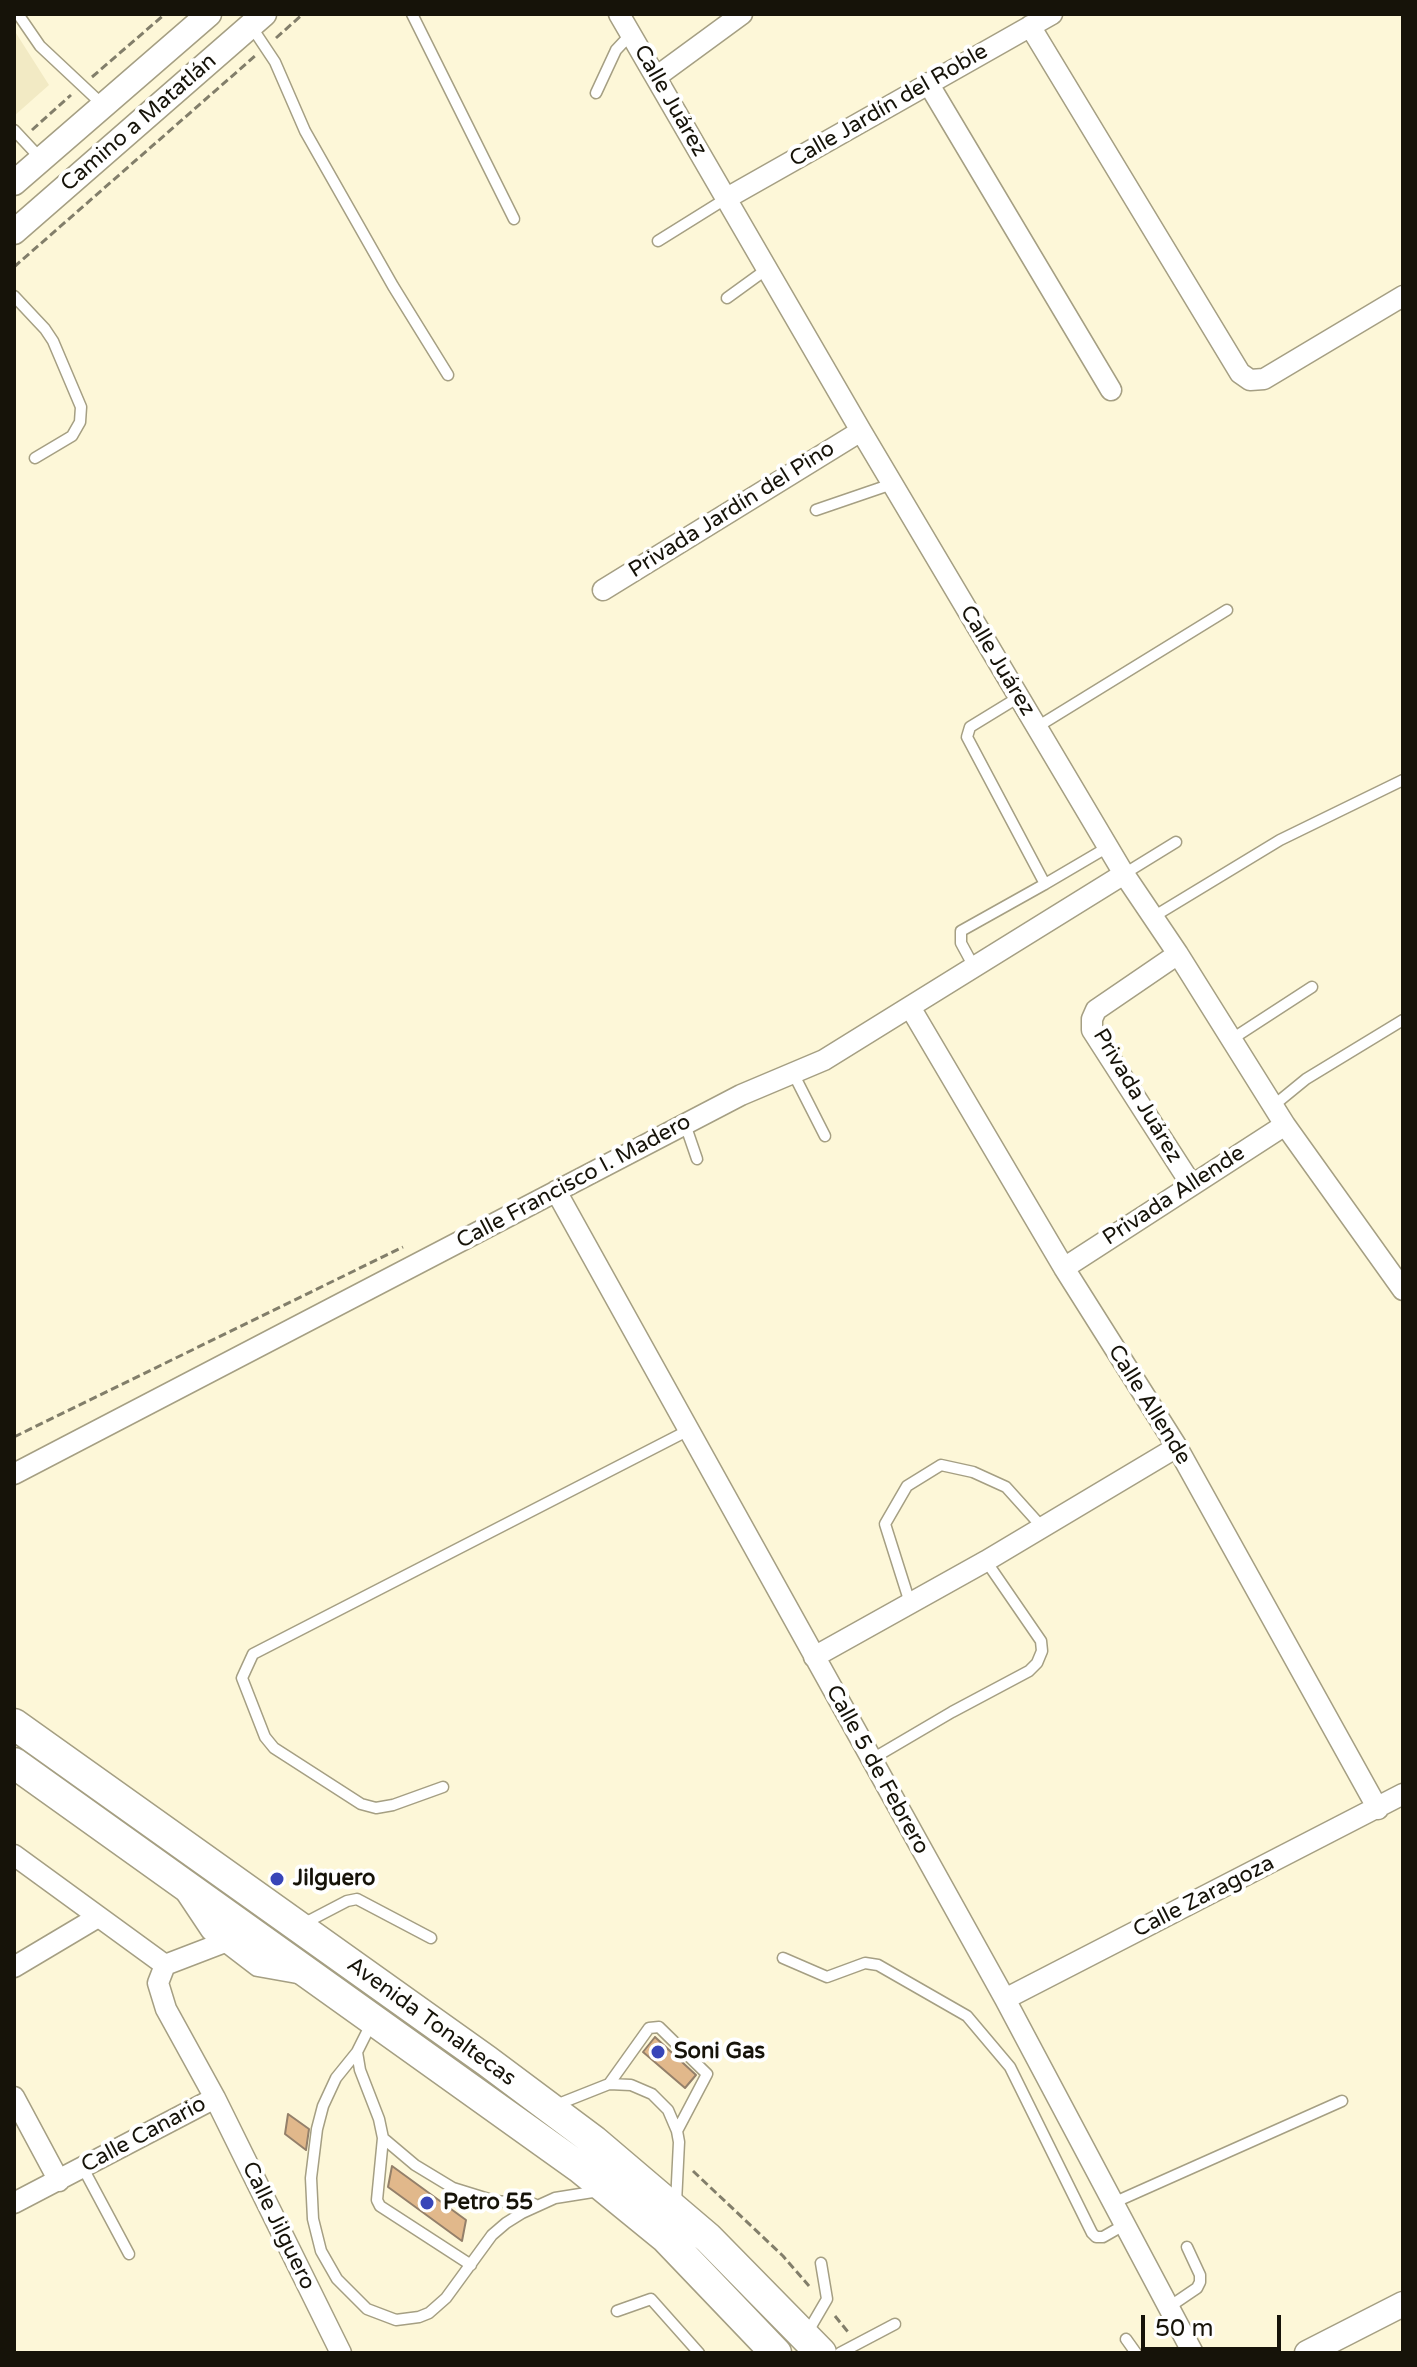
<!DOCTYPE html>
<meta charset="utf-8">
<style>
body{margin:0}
#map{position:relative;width:1417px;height:2367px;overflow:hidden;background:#fdf7d8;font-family:"Varela Round",sans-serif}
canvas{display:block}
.frame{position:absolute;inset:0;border:16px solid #161309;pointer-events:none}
.scale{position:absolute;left:1141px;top:2315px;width:140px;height:36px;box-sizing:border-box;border:4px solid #161309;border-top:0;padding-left:10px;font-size:24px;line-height:28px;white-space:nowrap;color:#161309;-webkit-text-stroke:6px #fff;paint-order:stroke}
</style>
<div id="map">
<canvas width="1417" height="2367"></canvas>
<div class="frame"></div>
<div class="scale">50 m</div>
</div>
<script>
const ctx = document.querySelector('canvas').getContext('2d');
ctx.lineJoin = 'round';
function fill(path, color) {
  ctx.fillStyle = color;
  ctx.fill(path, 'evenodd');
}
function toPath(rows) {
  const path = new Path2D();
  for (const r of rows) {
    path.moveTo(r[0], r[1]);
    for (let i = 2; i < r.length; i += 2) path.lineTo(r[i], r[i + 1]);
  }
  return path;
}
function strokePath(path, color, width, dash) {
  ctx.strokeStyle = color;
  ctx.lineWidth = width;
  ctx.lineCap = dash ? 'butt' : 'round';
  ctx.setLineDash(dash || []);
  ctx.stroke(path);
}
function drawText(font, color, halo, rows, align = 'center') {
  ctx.font = font + ' "Varela Round",sans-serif';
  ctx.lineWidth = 8;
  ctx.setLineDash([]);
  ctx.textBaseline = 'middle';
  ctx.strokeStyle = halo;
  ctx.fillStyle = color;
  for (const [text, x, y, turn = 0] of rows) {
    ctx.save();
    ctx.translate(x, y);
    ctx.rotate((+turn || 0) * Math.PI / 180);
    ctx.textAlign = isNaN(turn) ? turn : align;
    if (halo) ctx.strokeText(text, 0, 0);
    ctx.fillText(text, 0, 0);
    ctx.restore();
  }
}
fill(toPath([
 [14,30,49,85,14,116]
]), '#f2eac4');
const building = toPath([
 [655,2037,696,2075,685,2088,643,2052,655,2037],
 [288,2114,309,2129,306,2150,285,2134,288,2114],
 [392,2166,466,2220,462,2241,388,2187,392,2166]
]);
fill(building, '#e1b88b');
strokePath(building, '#94806a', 2);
const service = toPath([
 [18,14,40,46,104,106],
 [412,14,514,219],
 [251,26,275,62,305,131,393,286,448,375],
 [596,93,616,50,631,34],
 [14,130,42,160],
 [658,241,727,198],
 [14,296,45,329,53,341,81,407,80,422,72,436,35,458],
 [727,298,767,269],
 [816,510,892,484],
 [1019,697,970,727,967,737,1045,884,1108,847],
 [1037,727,1227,610],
 [1124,874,1176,842],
 [1153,917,1280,840,1403,780],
 [974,967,961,943,961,931,1045,884],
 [1232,1039,1312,987],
 [793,1073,825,1136],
 [1273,1106,1306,1079,1403,1020],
 [685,1124,697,1159],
 [910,1603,885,1524,907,1486,941,1465,973,1472,1006,1487,1042,1527],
 [872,1759,952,1712,1029,1671,1037,1663,1042,1651,1041,1641,986,1561],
 [443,1787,393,1805,376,1808,361,1804,274,1748,265,1737,242,1678,253,1654,689,1430],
 [301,1925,347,1901,357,1899,431,1938],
 [783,1958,827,1977,865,1963,878,1965,967,2016,1010,2067,1092,2233,1096,2237,1103,2237,1124,2225],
 [372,2022,357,2052,336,2078,323,2106,317,2129,311,2178,313,2219,321,2251,337,2279,367,2309,396,2320,419,2317,429,2313,446,2298,492,2235,506,2223,522,2213,555,2198,599,2191],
 [357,2052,360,2070,379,2119,383,2138,377,2200,380,2206,471,2265],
 [609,2084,649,2028,659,2027,707,2074,677,2131],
 [556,2105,609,2084,631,2085,652,2094,668,2110,677,2131,679,2142,676,2203],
 [383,2138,415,2165,453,2188,495,2201,534,2204],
 [83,2168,129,2254],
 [1113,2203,1342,2101],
 [1169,2307,1197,2288,1200,2282,1200,2275,1187,2247],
 [617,2311,651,2299,699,2353],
 [806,2335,827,2299,821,2263],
 [1126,2339,1136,2353],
 [840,2353,895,2324]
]);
const minor = toPath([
 [619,14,861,431,1124,874,1178,954,1285,1125,1403,1290],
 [1030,26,1240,373,1250,380,1264,379,1403,296],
 [656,77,742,14],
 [928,83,1111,390],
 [727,198,1052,14],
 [603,590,861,431],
 [1178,954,1096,1010,1092,1019,1092,1030,1191,1184],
 [910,1007,1064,1268,1177,1447,1378,1809],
 [556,1191,1005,1999,1193,2353],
 [1064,1268,1285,1125],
 [14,1474,741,1095,824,1060,1124,874],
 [814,1657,986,1561,1177,1447],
 [14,1855,165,1965],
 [187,1894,211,1930,258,1966,303,1974],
 [225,1942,165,1965,158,1983,166,2009,215,2098,341,2353],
 [14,1967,98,1917],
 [1005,1999,1403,1794],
 [14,2097,59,2181],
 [14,2203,215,2098]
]);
const tertiary = toPath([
 [14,183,209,14],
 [14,232,264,14],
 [1307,2353,1403,2304]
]);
const primary = toPath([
 [14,1724,487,2061,594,2141,708,2238,821,2353],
 [14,1763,579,2167,666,2238,776,2353]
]);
strokePath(service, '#a59f83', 13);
strokePath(minor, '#a59f83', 23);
strokePath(tertiary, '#a59f83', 27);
strokePath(primary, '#a59f83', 33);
strokePath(toPath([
 [276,38,303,14],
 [92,77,165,14],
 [32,130,71,95],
 [14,267,255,56],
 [14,1437,403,1247],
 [693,2171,783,2256,809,2286],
 [835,2316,848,2332]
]), '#827e6a', 3, [8, 4]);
strokePath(service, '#fff', 10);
strokePath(minor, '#fff', 20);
strokePath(tertiary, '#fff', 24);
strokePath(primary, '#fff', 30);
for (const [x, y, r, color] of [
 [277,1879,8,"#3845b8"],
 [658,2052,8,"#3845b8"],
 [427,2203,8,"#3845b8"]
]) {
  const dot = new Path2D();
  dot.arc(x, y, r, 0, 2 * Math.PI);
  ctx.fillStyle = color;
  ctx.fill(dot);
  strokePath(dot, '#fff', 3);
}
drawText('22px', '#161309', '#fff', [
 ["Calle Juárez",670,101,60],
 ["Calle Jardín del Roble",889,106,-30],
 ["Camino a Matatlán",139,123,-41],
 ["Privada Jardín del Pino",732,510,-32],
 ["Calle Juárez",997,661,59],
 ["Privada Juárez",1137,1096,59],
 ["Calle Francisco I. Madero",574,1182,-28],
 ["Privada Allende",1174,1196,-33],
 ["Calle Allende",1149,1405,58],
 ["Calle 5 de Febrero",877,1770,61],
 ["Calle Zaragoza",1204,1897,-27],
 ["Avenida Tonaltecas",431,2022,36],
 ["Calle Canario",144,2135,-28],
 ["Calle Jilguero",278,2226,64]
]);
drawText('bold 22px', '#161309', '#fff', [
 ["Jilguero",293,1879],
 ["Soni Gas",674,2052],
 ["Petro 55",443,2203]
], 'left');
</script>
